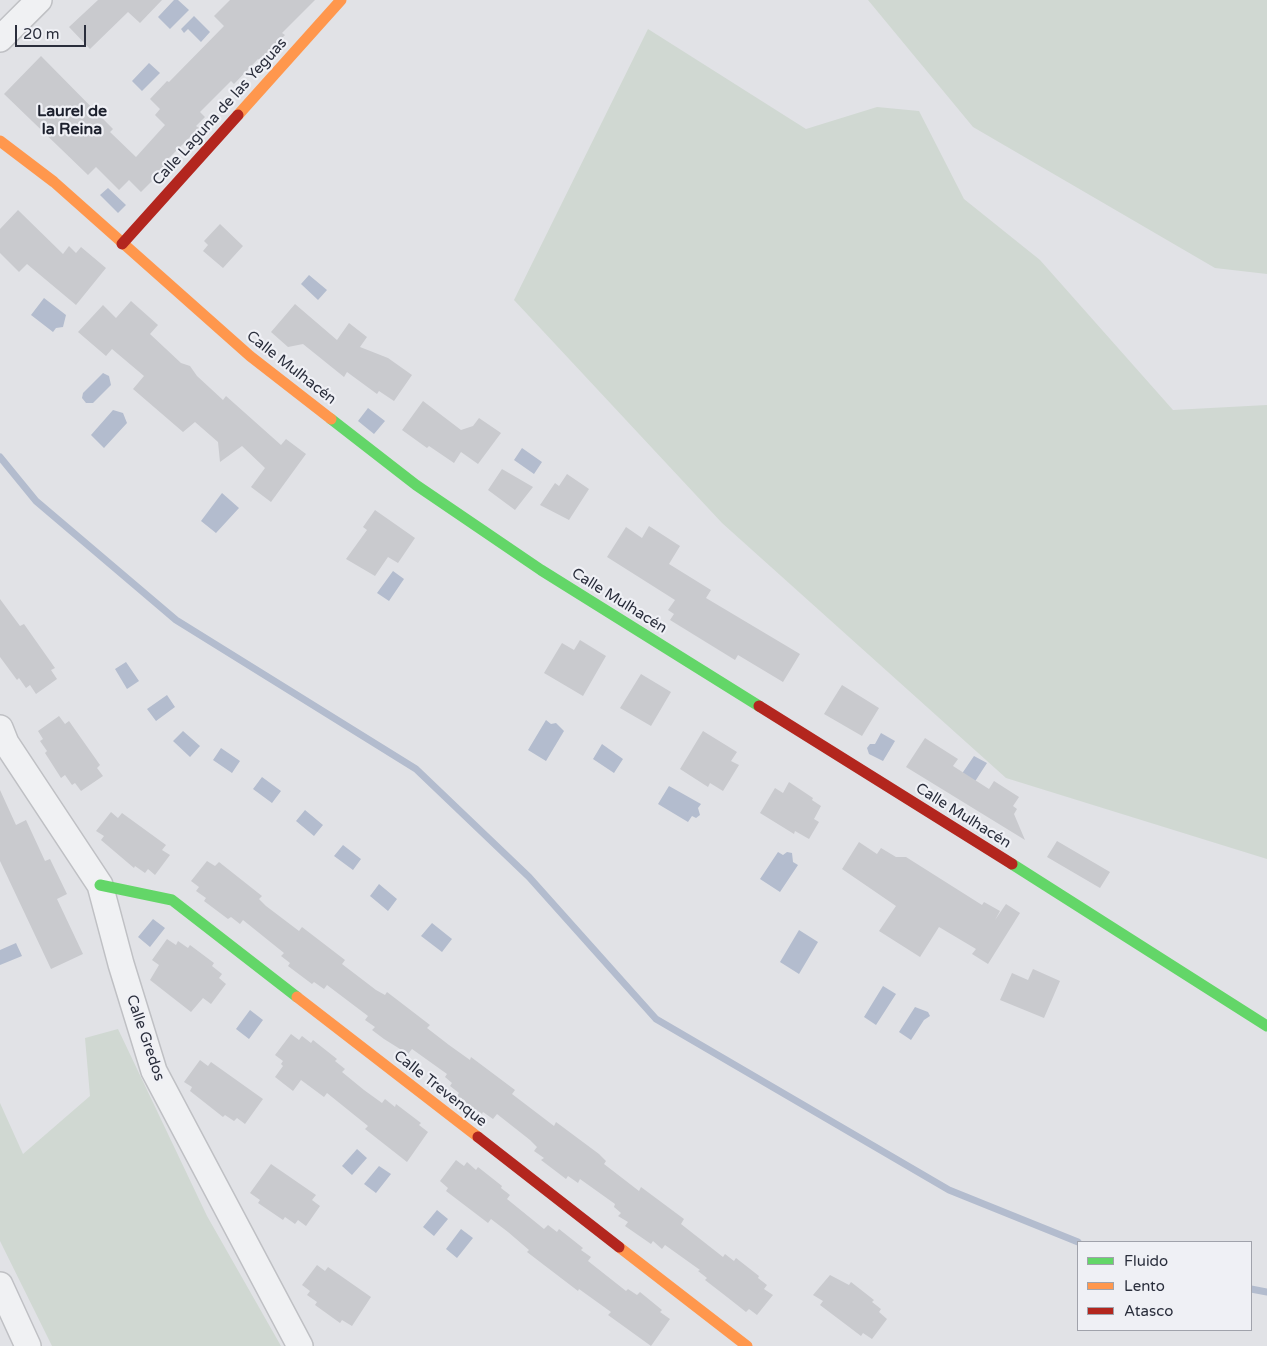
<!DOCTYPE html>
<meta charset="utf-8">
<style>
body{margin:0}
#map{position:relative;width:1267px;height:1346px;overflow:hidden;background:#e1e2e6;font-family:"Varela Round",sans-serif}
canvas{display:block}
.legend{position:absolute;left:1077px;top:1241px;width:175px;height:90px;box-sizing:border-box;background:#eff0f5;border:1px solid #a0a2ab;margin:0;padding:6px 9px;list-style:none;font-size:15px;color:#2a2e3c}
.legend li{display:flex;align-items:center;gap:10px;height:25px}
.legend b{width:25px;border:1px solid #a0a2ab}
.scale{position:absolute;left:15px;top:25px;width:71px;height:22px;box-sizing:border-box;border:2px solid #2a2e3c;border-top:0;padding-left:6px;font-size:15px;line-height:18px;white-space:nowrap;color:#2a2e3c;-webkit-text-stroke:4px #eff0f5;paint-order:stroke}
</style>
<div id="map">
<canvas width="1267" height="1346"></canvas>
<ul class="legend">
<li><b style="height:6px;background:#63d668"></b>Fluido</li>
<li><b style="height:6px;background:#ff974d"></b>Lento</li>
<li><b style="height:6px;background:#b3261e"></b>Atasco</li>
</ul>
<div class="scale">20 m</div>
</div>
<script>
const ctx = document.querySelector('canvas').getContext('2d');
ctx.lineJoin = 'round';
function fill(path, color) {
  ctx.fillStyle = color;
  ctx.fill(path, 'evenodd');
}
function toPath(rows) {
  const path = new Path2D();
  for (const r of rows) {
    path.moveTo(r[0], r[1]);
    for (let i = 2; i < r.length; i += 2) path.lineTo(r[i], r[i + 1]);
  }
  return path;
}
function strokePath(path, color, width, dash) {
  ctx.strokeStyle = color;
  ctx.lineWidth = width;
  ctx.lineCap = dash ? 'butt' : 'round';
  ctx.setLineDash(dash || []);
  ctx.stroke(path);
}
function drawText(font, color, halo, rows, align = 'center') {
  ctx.font = font + ' "Varela Round",sans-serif';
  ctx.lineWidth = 4.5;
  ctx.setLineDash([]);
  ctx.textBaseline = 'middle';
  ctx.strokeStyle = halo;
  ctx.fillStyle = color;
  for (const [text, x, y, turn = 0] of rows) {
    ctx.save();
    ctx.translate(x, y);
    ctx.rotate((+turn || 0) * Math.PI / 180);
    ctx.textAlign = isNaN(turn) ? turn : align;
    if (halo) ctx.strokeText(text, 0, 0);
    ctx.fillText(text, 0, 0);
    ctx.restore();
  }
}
fill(toPath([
 [868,0,1267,0,1267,274,1215,268,973,127],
 [648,29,806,129,877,107,919,111,964,199,1040,260,1173,410,1267,405,1267,859,1006,778,722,523,514,300],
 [118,1029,207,1216,281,1346,52,1346,0,1241,0,1103,23,1154,90,1096,85,1038]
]), '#d0d8d2');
fill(toPath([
 [174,0,178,0,189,10,170,29,158,17],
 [194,16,210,32,201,42,188,29,184,33,181,29],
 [149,63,160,73,142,91,132,81],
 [108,188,126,205,118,213,100,195],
 [309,275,327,290,318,300,301,284],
 [44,298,66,315,63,327,56,328,53,332,31,315],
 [103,373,109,376,111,385,93,403,86,403,82,398,83,393],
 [368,408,385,421,374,434,358,421],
 [113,410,123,413,127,423,104,448,91,435],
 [522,448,542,462,534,474,514,460],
 [222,493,239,508,216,533,201,521],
 [393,571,404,579,389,601,377,593],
 [126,662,139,681,127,689,115,669],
 [167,695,175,707,156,721,147,709],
 [546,720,551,724,556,723,564,731,546,761,528,750],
 [183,731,200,746,190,757,173,741],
 [881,733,895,741,883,761,869,754,867,748,870,744,875,744],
 [602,744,623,759,614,773,593,759],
 [221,748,240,761,232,773,213,760],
 [974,756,987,763,974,783,961,775],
 [262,777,281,791,272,803,253,789],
 [669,786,701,804,698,808,700,815,696,818,692,816,688,822,658,804],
 [305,810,323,825,314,836,296,821],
 [343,845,361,859,353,870,334,856],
 [778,852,783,855,787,852,792,853,793,862,798,865,780,892,760,879],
 [379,884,397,899,388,911,370,896],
 [153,919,165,928,150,947,138,937],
 [432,923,452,939,442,952,421,936],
 [799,930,818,942,799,974,780,962],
 [16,943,22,956,0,965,0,950],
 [883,986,896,994,876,1025,864,1017],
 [915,1007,928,1012,930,1016,924,1020,911,1040,899,1032],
 [250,1010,263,1020,249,1039,236,1029],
 [357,1149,367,1158,352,1175,342,1166],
 [379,1166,391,1174,376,1193,364,1184],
 [437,1210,448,1219,434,1236,423,1227],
 [461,1229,473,1238,457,1258,446,1249]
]), '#b3bcce');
strokePath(toPath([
 [0,457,36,501,176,620,416,769,529,877,656,1019,949,1190,1078,1242],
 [1251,1289,1267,1292]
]), '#b3bcce', 7);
fill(toPath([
 [98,0,162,0,140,23,128,12,90,49,69,27],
 [230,0,315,0,282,33,285,35,260,60,258,59,234,84,231,81,200,112,205,117,196,126,199,128,165,162,168,165,141,192,129,180,119,190,96,167,88,175,4,94,41,56,113,129,110,132,136,157,165,125,155,115,160,109,150,99,167,81,169,82,224,26,214,16],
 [18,210,63,254,69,246,76,253,81,247,106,268,76,305,27,264,19,272,0,253,0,229],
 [220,224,243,246,223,268,203,251,208,245,204,241],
 [131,301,158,325,150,334,181,363,190,366,197,376,223,400,226,396,281,445,286,439,306,454,271,502,251,487,265,468,242,446,220,462,218,442,195,422,183,432,133,389,144,376,112,349,106,356,78,332,103,305,116,318],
 [295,304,337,340,349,323,367,337,360,347,388,358,412,375,394,401,379,391,377,394,347,372,344,377,303,344,288,347,271,332],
 [423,401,461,430,473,426,479,418,501,433,478,464,461,452,454,463,429,446,427,448,402,430],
 [502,469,533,487,515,510,488,490],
 [567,474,589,489,569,520,540,505,555,483,559,486],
 [375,510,415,538,398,563,388,557,375,576,346,559,367,530,363,527],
 [649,526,680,546,669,564,711,590,706,598,800,654,783,682,738,655,735,660,670,620,674,614,668,610,675,600,607,557,626,527,642,538],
 [0,599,20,626,24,624,55,668,51,670,57,679,36,694,30,685,26,688,19,678,17,680,0,657],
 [580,640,606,656,583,696,544,673,562,643,574,650],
 [641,674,671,692,651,726,620,708],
 [842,685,879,708,862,736,824,714],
 [59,716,65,724,69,721,100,765,97,768,103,776,81,791,75,783,72,785,65,775,61,778,45,753,47,751,40,741,43,739,38,731],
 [703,731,737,752,731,761,739,765,723,791,710,783,708,787,680,769],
 [925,738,958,759,953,766,989,789,994,781,1019,797,1013,806,1017,809,1014,814,1025,840,906,767],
 [789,782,813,798,812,800,821,806,814,819,819,822,809,839,795,831,794,834,760,813,775,788,783,793],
 [0,790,16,825,26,820,45,861,50,859,67,894,57,899,83,954,51,969,0,861],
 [111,812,118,818,122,813,166,845,162,850,170,855,155,875,148,869,145,873,135,866,134,868,101,840,104,836,96,831],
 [1057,841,1110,872,1100,888,1047,857],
 [859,842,877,854,881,848,896,857,906,857,982,905,984,902,1000,911,995,920,1006,904,1020,913,988,964,972,954,976,949,939,927,920,957,879,931,896,906,842,869],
 [207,861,215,866,219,862,262,896,259,899,266,906,299,931,302,927,345,960,342,964,376,990,385,995,387,992,430,1025,427,1028,449,1045,470,1060,471,1057,515,1090,512,1094,554,1126,556,1122,599,1154,606,1161,604,1164,639,1191,641,1187,684,1219,681,1224,723,1257,725,1254,734,1261,736,1258,759,1276,758,1278,767,1285,764,1289,773,1295,757,1315,749,1309,746,1312,727,1297,705,1280,707,1278,698,1271,700,1270,665,1245,662,1249,653,1241,651,1244,625,1226,628,1222,618,1216,621,1213,614,1207,615,1204,580,1179,578,1183,568,1176,566,1179,541,1160,544,1158,534,1151,537,1147,530,1140,497,1114,493,1119,483,1112,482,1114,457,1096,459,1093,450,1086,452,1083,445,1077,447,1074,412,1049,408,1054,384,1039,372,1030,375,1027,365,1020,368,1016,327,985,324,989,314,982,312,984,288,966,290,963,281,956,284,953,243,920,240,924,231,917,228,919,204,901,206,898,196,891,199,887,191,881],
 [167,939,176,945,178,941,188,948,190,945,214,963,212,966,222,974,219,978,226,984,211,1004,203,998,191,1012,150,980,159,965,152,960],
 [1033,969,1060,981,1044,1018,1000,1000,1012,973,1028,980],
 [291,1034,299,1040,302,1036,311,1043,313,1040,337,1059,335,1061,345,1069,342,1072,364,1090,382,1103,385,1099,395,1107,396,1104,421,1123,419,1125,428,1132,407,1162,365,1129,368,1126,327,1093,324,1097,301,1080,293,1091,275,1077,283,1066,281,1064,283,1061,275,1055],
 [200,1060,208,1066,211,1062,263,1099,245,1124,237,1118,234,1121,225,1115,223,1117,190,1091,192,1087,184,1082],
 [456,1160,464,1166,467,1162,476,1170,478,1167,502,1186,501,1188,510,1195,507,1199,544,1229,548,1225,557,1232,559,1229,583,1248,581,1250,591,1257,588,1261,626,1291,628,1289,637,1295,640,1292,662,1310,660,1312,670,1319,651,1346,608,1315,611,1312,579,1289,578,1291,527,1252,529,1250,508,1232,491,1219,488,1223,446,1191,448,1188,440,1181],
 [271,1164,316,1195,312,1200,320,1206,306,1226,298,1220,295,1224,285,1217,283,1220,258,1203,260,1200,250,1193],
 [317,1265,325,1271,328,1267,371,1297,352,1326,342,1320,340,1323,315,1305,317,1302,307,1295,310,1291,302,1285],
 [830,1275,849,1285,851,1282,874,1300,872,1302,881,1309,879,1312,887,1319,872,1339,863,1333,861,1336,820,1305,823,1301,813,1295]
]), '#c9cace');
const street = toPath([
 [0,39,39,0],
 [0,728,6,743,100,885,121,964,154,1071,300,1346],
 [0,1285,28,1346]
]);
strokePath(street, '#bfc0c4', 28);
strokePath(street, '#f0f1f3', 25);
strokePath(toPath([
 [331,419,416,485,541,570,759,706],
 [1012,864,1267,1026],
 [100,885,172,900,297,997]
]), '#63d668', 11);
strokePath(toPath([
 [238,115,341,0],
 [0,141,54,182,250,356,331,419],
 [297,997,478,1137],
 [619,1247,747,1346]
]), '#ff974d', 11);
strokePath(toPath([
 [122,244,238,115],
 [759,706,1012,864],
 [478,1137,619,1247]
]), '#b3261e', 11);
drawText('15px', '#2a2e3c', '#eff0f5', [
 ["Calle Laguna de las Yeguas",220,112,-48],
 ["Calle Mulhacén",291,368,38],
 ["Calle Mulhacén",619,601,32],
 ["Calle Mulhacén",963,816,32],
 ["Calle Gredos",145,1038,71],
 ["Calle Trevenque",440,1089,38]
]);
drawText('bold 16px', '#1c202d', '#eff0f5', [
 ["Laurel de",72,112],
 ["la Reina",72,130]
]);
</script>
